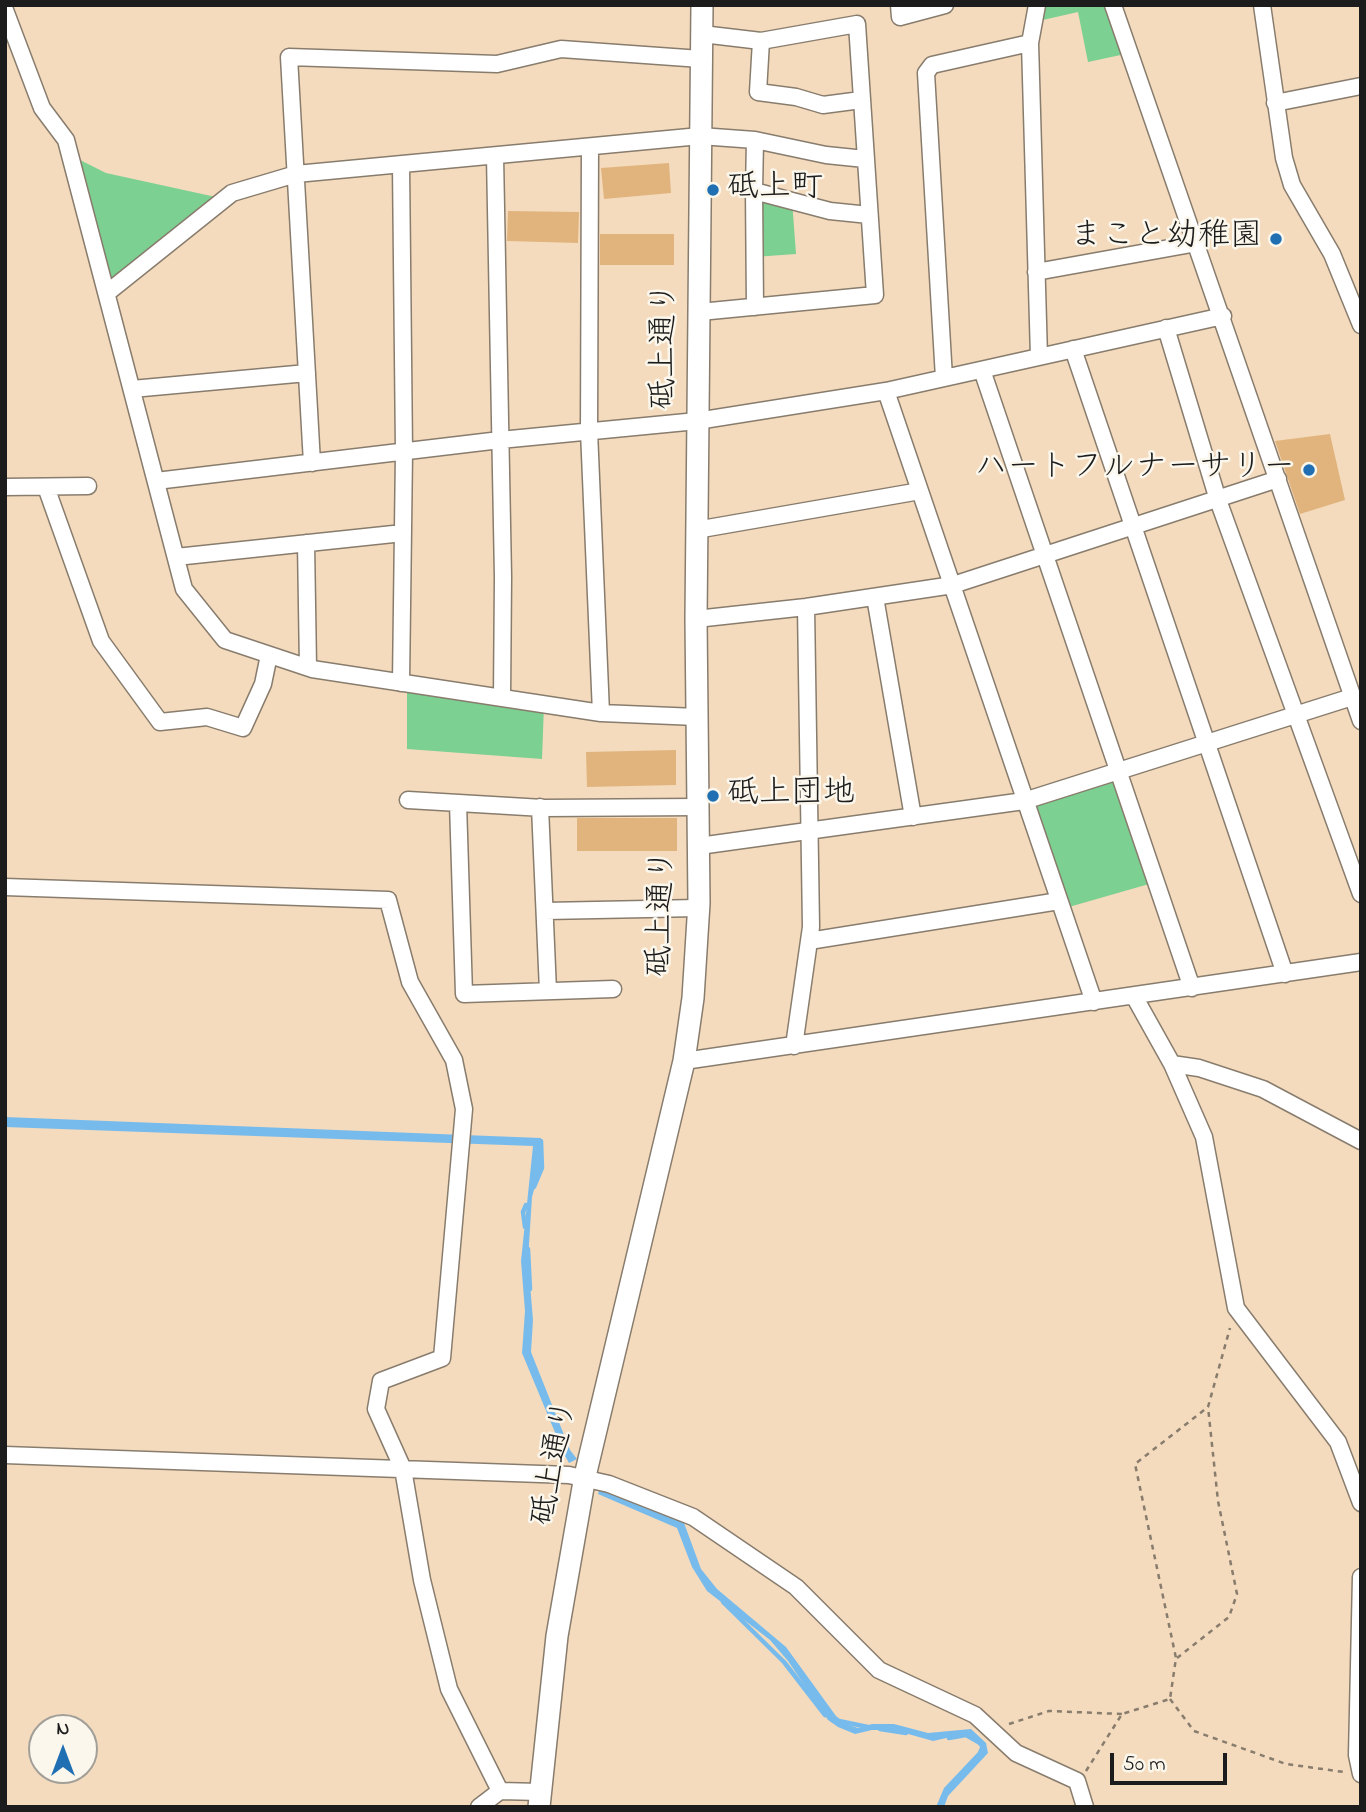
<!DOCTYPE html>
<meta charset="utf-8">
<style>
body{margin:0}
#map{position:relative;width:1366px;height:1812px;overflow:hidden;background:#f4dbbe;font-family:"Indie Flower",sans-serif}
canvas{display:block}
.frame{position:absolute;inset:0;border:7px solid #1c1c1c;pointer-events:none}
.north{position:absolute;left:28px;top:1714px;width:70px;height:70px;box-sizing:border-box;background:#fbf7ec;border:2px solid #a29f99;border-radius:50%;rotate:0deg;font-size:19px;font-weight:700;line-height:28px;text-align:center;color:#1c1c1c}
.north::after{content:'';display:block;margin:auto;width:24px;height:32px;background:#1f6fb2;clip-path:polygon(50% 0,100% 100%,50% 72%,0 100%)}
.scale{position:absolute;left:1110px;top:1753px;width:117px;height:32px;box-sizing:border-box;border:4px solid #1c1c1c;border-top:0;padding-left:9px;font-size:21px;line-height:24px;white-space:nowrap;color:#1c1c1c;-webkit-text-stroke:5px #fbf7ec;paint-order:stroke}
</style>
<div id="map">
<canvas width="1366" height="1812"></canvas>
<div class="frame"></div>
<div class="north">N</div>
<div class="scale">50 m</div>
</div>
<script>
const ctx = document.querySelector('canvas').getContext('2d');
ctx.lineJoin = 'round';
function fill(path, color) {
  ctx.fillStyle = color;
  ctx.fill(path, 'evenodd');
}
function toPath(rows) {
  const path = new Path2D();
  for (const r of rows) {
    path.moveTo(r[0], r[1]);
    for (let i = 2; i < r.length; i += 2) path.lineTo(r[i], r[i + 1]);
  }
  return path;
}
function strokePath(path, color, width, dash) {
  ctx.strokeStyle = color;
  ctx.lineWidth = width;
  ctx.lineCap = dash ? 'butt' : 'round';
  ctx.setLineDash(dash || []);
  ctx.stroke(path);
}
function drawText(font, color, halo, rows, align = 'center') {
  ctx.font = font + ' "Indie Flower","Klee One",sans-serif';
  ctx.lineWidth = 5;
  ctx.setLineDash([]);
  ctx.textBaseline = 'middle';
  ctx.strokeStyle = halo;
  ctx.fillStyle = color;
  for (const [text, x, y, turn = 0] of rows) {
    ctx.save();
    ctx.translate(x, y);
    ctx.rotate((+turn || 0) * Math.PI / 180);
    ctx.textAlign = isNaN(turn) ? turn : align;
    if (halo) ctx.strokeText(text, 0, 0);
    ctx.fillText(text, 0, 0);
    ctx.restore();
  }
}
fill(toPath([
 [1037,5,1113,5,1130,53,1088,62,1078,12,1034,22],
 [70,155,106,173,225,199,107,293],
 [763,194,792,200,796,254,754,257,754,203],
 [407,683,544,705,542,759,407,749],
 [1118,773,1156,882,1062,909,1024,801]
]), '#7cd092');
fill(toPath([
 [5,1117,541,1138,540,1168,532,1197,528,1260,533,1320,531,1352,570,1450,577,1459,569,1463,564,1454,522,1353,525,1311,521,1261,533,1146,5,1127],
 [600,1488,684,1523,701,1569,717,1589,786,1647,836,1716,846,1724,858,1728,872,1724,894,1724,928,1733,971,1729,986,1743,988,1753,948,1796,944,1807,936,1807,944,1788,978,1752,980,1747,974,1739,960,1735,933,1741,894,1730,872,1730,855,1734,838,1727,828,1720,788,1661,770,1640,707,1591,692,1567,677,1528,598,1494]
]), '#77bbed');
strokePath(toPath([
 [534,1187,542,1168,541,1141,538,1141],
 [525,1227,523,1212,526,1205],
 [528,1249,530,1289],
 [723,1602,784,1662,825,1715],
 [839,1721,868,1727],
 [880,1729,906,1733],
 [949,1738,966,1735,980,1743]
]), '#77bbed', 4.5);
fill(toPath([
 [669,163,671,193,604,199,601,168],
 [508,211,579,212,578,243,507,241],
 [600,234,674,234,674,265,600,265],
 [1330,434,1345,500,1300,514,1275,441],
 [676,750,676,785,587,787,586,752],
 [577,818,677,818,677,851,577,851]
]), '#e1b47d');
const minor = toPath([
 [899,5,900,17,945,5],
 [1037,5,1030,43,1039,357],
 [1113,5,1361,721],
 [1262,5,1284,158,1292,185,1332,254,1361,325],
 [5,10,42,108,66,140,184,589,225,640,312,669,601,713,697,717],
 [761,41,758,92,796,97,823,105,861,100],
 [1275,103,1361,86],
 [590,147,589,431,601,713],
 [495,156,503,577,502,698],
 [754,191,755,140],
 [1036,272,1197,243],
 [107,293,232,193,296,174,700,136,755,140,826,155,865,159],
 [755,307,754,191,830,211,869,215],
 [700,312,875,295,857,24,761,41,702,34],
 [1166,328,1218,500,1361,894],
 [1073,349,1285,974],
 [982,370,1192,988],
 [944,378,926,73,932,65,1030,43],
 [132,389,307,373],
 [886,391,1094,1002],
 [312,463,289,57,497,64,561,49,701,59],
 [156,481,500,440,697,421,886,391,1223,316],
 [5,487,88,486],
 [46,487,101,641,160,722,207,717,243,728,263,684,269,655],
 [696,530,920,491],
 [306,543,308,667],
 [176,557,403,533],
 [875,597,913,817],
 [696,619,806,607,953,585,1278,479],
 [401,683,404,452,401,165],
 [408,800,543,808,698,807],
 [458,803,464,994,613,989],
 [540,807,548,991],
 [699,846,1024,801,1352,697],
 [5,887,388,900,410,982,454,1060,464,1109,442,1358,381,1381,376,1409,403,1469,422,1580,449,1689,500,1791,540,1792],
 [545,911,698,908],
 [809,941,1059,901],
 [1134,996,1172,1064,1204,1137,1236,1308,1338,1442,1361,1503],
 [794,1046,811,927,806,607],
 [684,1061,1361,962],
 [1172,1064,1199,1068,1263,1089,1361,1141],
 [5,1455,569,1475,609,1484,693,1517,796,1587,879,1670,975,1715,1016,1753,1077,1781,1085,1807],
 [1361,1577,1357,1755,1361,1774],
 [479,1807,500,1791]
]);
const tertiary = toPath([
 [539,1807,557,1636,585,1476,684,1061,693,998,699,903,696,619,702,5]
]);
strokePath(minor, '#887c6d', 19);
strokePath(tertiary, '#887c6d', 24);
strokePath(toPath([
 [1177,1658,1229,1617,1237,1594,1218,1501,1208,1407],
 [1170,1699,1194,1731,1286,1764,1344,1772],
 [1009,1724,1049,1711,1122,1714],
 [1086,1771,1122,1714,1170,1699,1176,1658,1135,1464,1208,1407,1230,1328]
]), '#887c6d', 2.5, [5, 5]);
strokePath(minor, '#fff', 16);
strokePath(tertiary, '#fff', 21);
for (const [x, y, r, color] of [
 [713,190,7,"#1f6fb2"],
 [1276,239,7,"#1f6fb2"],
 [1309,470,7,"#1f6fb2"],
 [713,796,7,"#1f6fb2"]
]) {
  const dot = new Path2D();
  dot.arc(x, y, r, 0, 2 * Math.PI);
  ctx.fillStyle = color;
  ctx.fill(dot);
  strokePath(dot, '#fbf7ec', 2.5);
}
drawText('32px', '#1c1c1c', '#fbf7ec', [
 ["砥上町",727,190],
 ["まこと幼稚園",1262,239,"right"],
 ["ハートフルナーサリー",1295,470,"right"],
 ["砥上団地",727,796]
], 'left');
drawText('32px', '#1c1c1c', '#fbf7ec', [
 ["砥上通り",667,346,-89],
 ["砥上通り",664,913,-88],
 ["砥上通り",557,1463,-79]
]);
</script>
